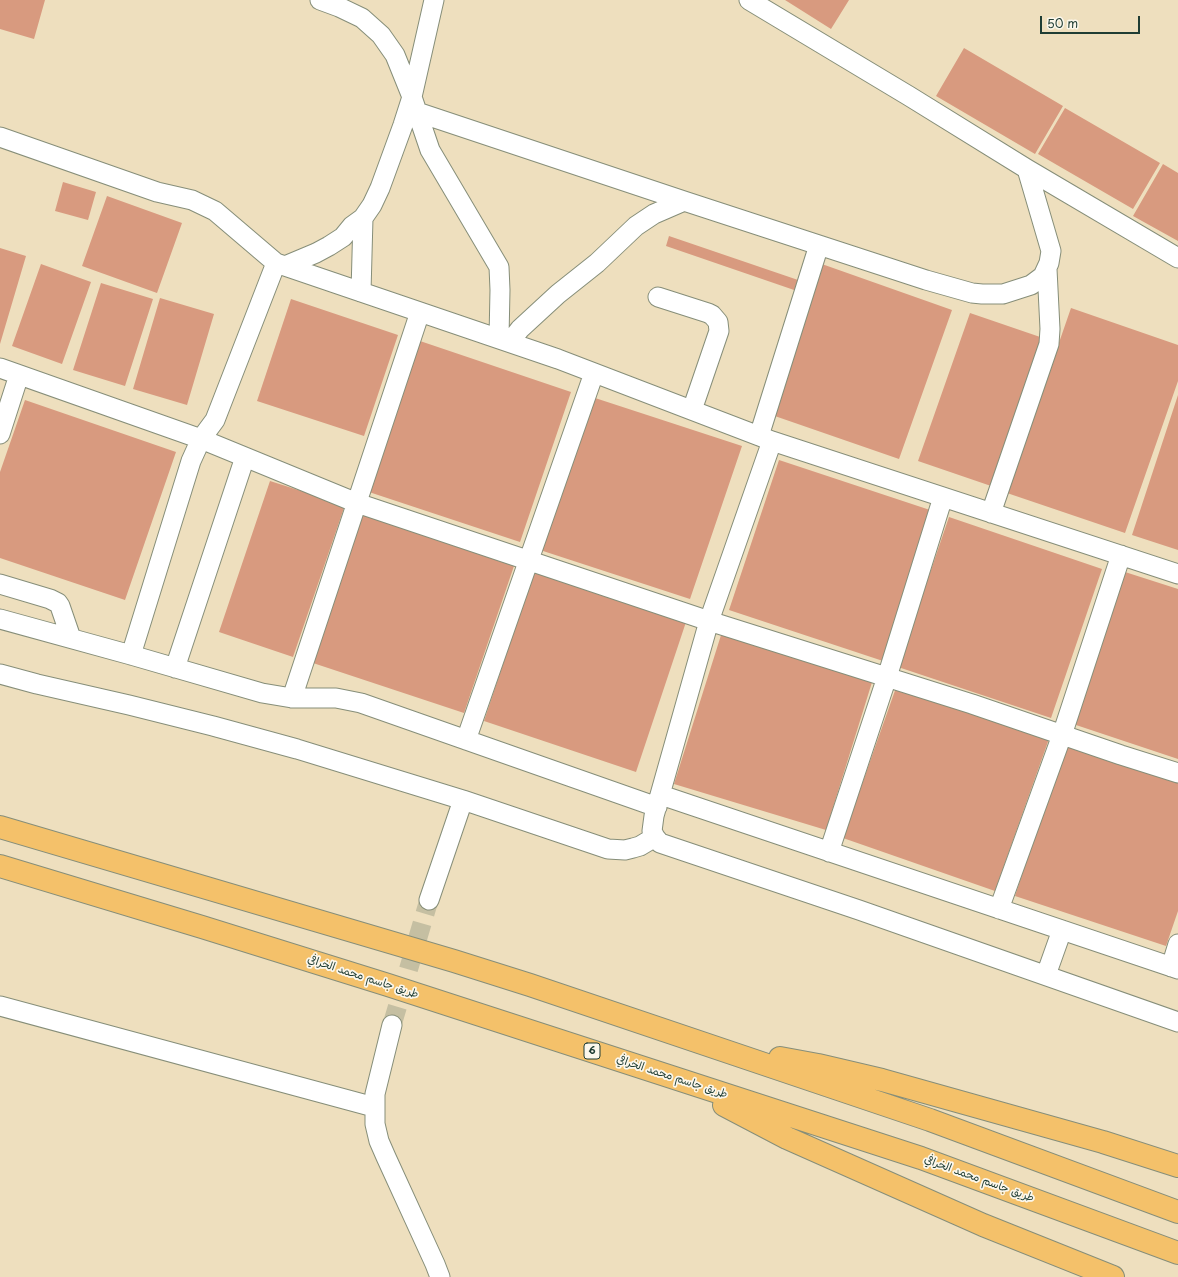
<!DOCTYPE html>
<meta charset="utf-8">
<style>
body{margin:0}
#map{position:relative;width:1178px;height:1277px;overflow:hidden;background:#eedfbe;font-family:"Playpen Sans",sans-serif}
canvas{display:block}
.scale{position:absolute;left:1040px;top:16px;width:100px;height:18px;box-sizing:border-box;border:2px solid #1f3d34;border-top:0;padding-left:5px;font-size:12px;line-height:14px;white-space:nowrap;color:#1f3d34;-webkit-text-stroke:3px #fbf7ec;paint-order:stroke}
</style>
<div id="map">
<canvas width="1178" height="1277"></canvas>
<div class="scale">50 m</div>
</div>
<script>
const ctx = document.querySelector('canvas').getContext('2d');
ctx.lineJoin = 'round';
function fill(path, color) {
  ctx.fillStyle = color;
  ctx.fill(path, 'evenodd');
}
function toPath(rows) {
  const path = new Path2D();
  for (const r of rows) {
    path.moveTo(r[0], r[1]);
    for (let i = 2; i < r.length; i += 2) path.lineTo(r[i], r[i + 1]);
  }
  return path;
}
function strokePath(path, color, width, dash) {
  ctx.strokeStyle = color;
  ctx.lineWidth = width;
  ctx.lineCap = dash ? 'butt' : 'round';
  ctx.setLineDash(dash || []);
  ctx.stroke(path);
}
function drawText(font, color, halo, rows, align = 'center') {
  ctx.font = font + ' "Playpen Sans","Playpen Sans Arabic",sans-serif';
  ctx.lineWidth = 3.5;
  ctx.setLineDash([]);
  ctx.textBaseline = 'middle';
  ctx.strokeStyle = halo;
  ctx.fillStyle = color;
  for (const [text, x, y, turn = 0] of rows) {
    ctx.save();
    ctx.translate(x, y);
    ctx.rotate((+turn || 0) * Math.PI / 180);
    ctx.textAlign = isNaN(turn) ? turn : align;
    if (halo) ctx.strokeText(text, 0, 0);
    ctx.fillText(text, 0, 0);
    ctx.restore();
  }
}
fill(toPath([
 [0,0,45,0,34,39,0,29],
 [785,0,849,0,831,29],
 [964,48,1063,106,1035,154,936,96],
 [1065,108,1160,163,1133,209,1038,154],
 [1163,164,1178,173,1178,241,1133,216],
 [63,182,96,192,88,220,55,211],
 [107,196,182,223,157,293,82,266],
 [669,236,801,281,797,291,666,246],
 [0,248,26,256,0,344],
 [819,263,952,310,899,459,769,414],
 [41,264,91,282,62,364,12,346],
 [101,283,153,299,125,386,73,370],
 [160,298,214,314,187,405,133,389],
 [291,299,398,335,364,436,257,401],
 [1071,308,1178,345,1178,381,1125,533,1007,493],
 [970,313,1046,339,994,487,918,461],
 [420,341,571,392,520,542,369,492],
 [1178,395,1178,550,1132,535],
 [592,397,742,446,690,599,540,550],
 [25,400,176,452,125,600,0,558,0,472],
 [779,460,933,511,883,661,729,610],
 [270,481,345,505,293,657,219,632],
 [364,512,515,563,464,713,313,663],
 [949,517,1102,569,1051,718,898,667],
 [535,568,687,619,636,772,484,721],
 [1125,572,1178,589,1178,759,1073,724],
 [722,632,873,679,826,830,674,784],
 [898,682,1050,736,995,891,843,838],
 [1065,745,1178,782,1178,911,1166,946,1015,896]
]), '#d89a7f');
strokePath(toPath([
 [392,1025,429,900]
]), '#c5bfa2', 19, [19, 10]);
const minor = toPath([
 [320,0,339,7,362,18,381,35,395,55,412,97,430,150,499,267,500,290,499,338],
 [749,0,909,96,1027,169,1178,258],
 [417,112,684,201,926,280,972,293,982,294,1003,294,1031,285,1043,276,1049,263,1051,251,1027,169],
 [0,137,157,192,192,200,215,211,276,263,558,359,772,441,1178,574],
 [285,266,316,253,329,246,343,237,352,226,363,218],
 [361,292,363,218,372,205,380,188,403,125,412,97,434,0],
 [658,297,708,313,712,315,718,322,719,331,692,410],
 [510,342,520,329,558,294,597,263,636,226,654,214,684,201],
 [0,368,201,439,357,503,709,621,972,704,1121,755,1178,773],
 [0,434,19,375],
 [759,436,819,245],
 [772,441,709,621,654,816,652,831,655,837,660,843,859,910,1178,1022],
 [991,513,1049,344,1050,329,1047,269],
 [0,584,50,599,58,603,60,606,71,638],
 [0,619,131,655,262,693,292,698,336,698,361,703,657,807],
 [131,655,191,461,201,439,215,420,276,263],
 [175,668,245,457],
 [0,674,37,684,129,705,213,726,297,749,463,800,608,849,625,850,633,848,640,846,655,837],
 [292,698,420,312],
 [466,740,594,373],
 [661,795,1178,969],
 [829,852,887,677,943,497],
 [429,900,463,800],
 [999,909,1062,735,1121,555],
 [1171,967,1178,944],
 [1046,975,1062,930],
 [0,1006,374,1107],
 [392,1025,375,1094,375,1124,379,1141,386,1157,435,1264,440,1277]
]);
const highway = toPath([
 [0,827,454,961,530,985,930,1120,1178,1212],
 [0,866,202,927,388,985,921,1158,1178,1253],
 [780,1058,818,1065,882,1080,1103,1142,1178,1166],
 [724,1105,787,1138,983,1225,1113,1277]
]);
strokePath(minor, '#868e79', 21);
strokePath(highway, '#868e79', 24);
strokePath(minor, '#fff', 19);
strokePath(highway, '#f4c16a', 22);
for (const [x, y, w] of [
 [592,1051,16]
]) {
  const box = new Path2D();
  box.roundRect(x - w / 2, y - 8, w, 16, 3);
  ctx.fillStyle = '#fbf7ec';
  ctx.fill(box);
  strokePath(box, '#1f3d34', 1);
}
drawText('bold 10px', '#1f3d34', null, [
 ["6",592,1051]
]);
drawText('11px', '#1f3d34', '#fbf7ec', [
 ["طريق جاسم محمد الخرافي",363,977,18],
 ["طريق جاسم محمد الخرافي",672,1077,18],
 ["طريق جاسم محمد الخرافي",979,1179,20]
]);
</script>
